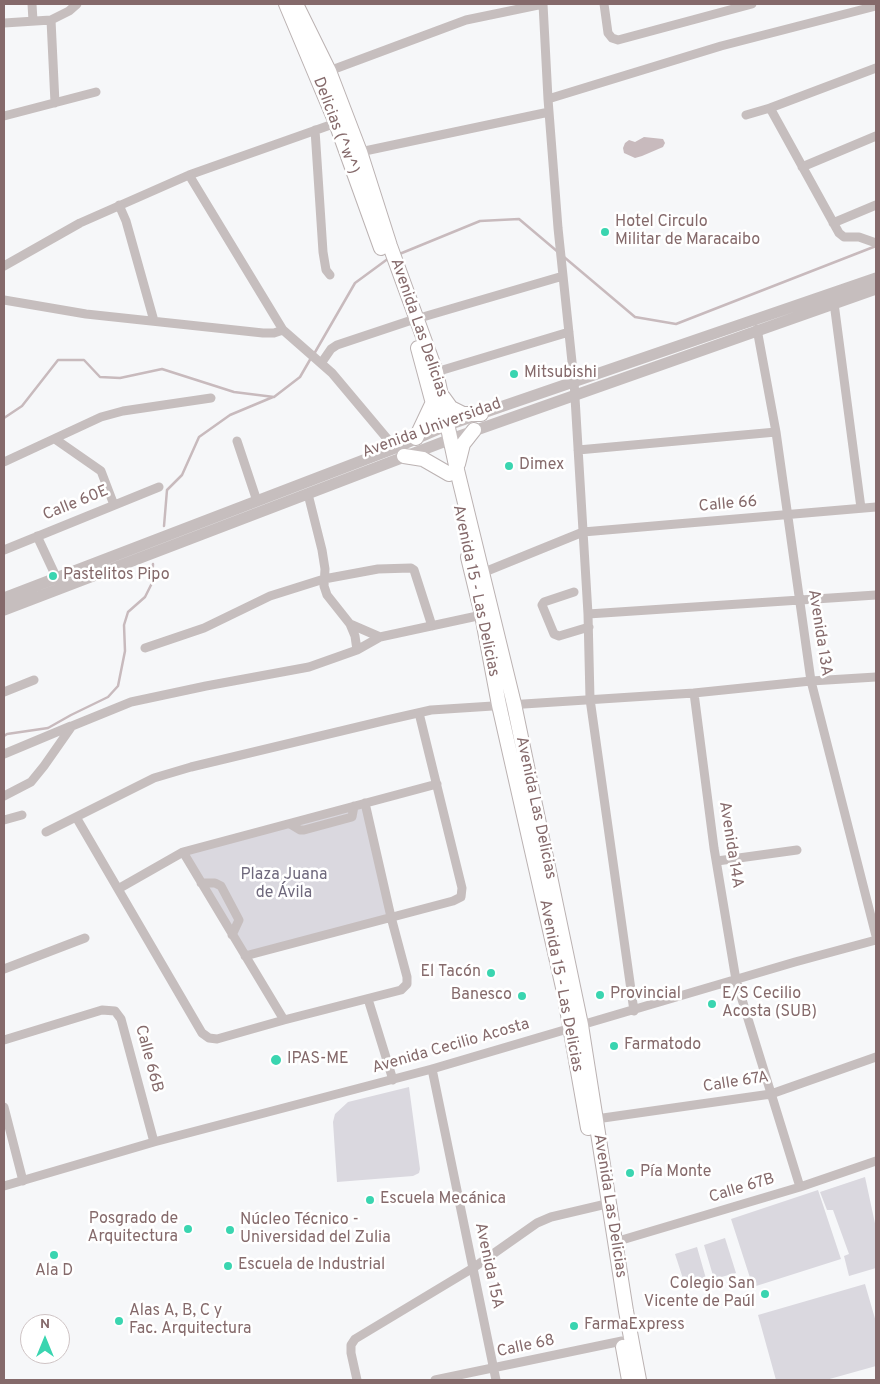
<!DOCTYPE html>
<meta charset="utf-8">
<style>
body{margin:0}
#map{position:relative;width:880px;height:1384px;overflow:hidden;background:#f6f7f9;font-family:Overpass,sans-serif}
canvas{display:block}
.frame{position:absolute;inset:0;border:5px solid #856a6b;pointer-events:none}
.north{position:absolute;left:20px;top:1314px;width:50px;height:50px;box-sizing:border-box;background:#fff;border:1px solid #cec3c4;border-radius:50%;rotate:0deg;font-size:14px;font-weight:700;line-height:20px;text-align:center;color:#856a6b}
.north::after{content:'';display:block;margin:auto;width:18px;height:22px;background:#3ad5b0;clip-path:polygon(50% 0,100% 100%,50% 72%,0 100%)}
</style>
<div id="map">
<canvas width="880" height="1384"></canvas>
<div class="frame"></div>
<div class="north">N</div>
</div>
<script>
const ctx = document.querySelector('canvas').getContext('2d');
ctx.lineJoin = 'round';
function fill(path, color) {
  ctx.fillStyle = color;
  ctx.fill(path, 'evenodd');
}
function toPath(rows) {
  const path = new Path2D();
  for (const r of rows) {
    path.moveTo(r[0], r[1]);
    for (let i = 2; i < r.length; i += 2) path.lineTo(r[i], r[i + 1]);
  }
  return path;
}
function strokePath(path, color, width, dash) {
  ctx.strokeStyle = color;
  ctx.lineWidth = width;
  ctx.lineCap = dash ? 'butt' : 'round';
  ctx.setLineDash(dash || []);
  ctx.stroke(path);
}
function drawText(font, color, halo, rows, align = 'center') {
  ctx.font = font + ' Overpass,sans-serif';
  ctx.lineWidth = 5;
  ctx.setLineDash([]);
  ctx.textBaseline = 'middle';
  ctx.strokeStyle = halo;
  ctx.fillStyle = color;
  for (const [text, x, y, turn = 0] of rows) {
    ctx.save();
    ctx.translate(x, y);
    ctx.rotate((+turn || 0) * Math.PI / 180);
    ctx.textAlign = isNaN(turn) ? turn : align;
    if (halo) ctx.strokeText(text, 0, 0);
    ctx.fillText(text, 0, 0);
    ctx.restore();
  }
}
fill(toPath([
 [364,806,389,916,246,954,186,853],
 [409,1087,420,1169,419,1173,413,1176,337,1182,333,1122,335,1114,348,1102],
 [865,1177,876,1228,876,1268,849,1276,844,1256,849,1254,833,1210,827,1210,820,1192],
 [818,1190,841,1259,753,1287,731,1219],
 [725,1238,736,1273,714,1279,704,1245],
 [697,1247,707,1282,686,1288,675,1254],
 [865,1284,876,1322,876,1366,826,1380,776,1380,758,1315]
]), '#dad8df');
fill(toPath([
 [644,137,663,139,665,143,663,147,642,156,635,158,624,153,623,148,625,143,629,140,635,142]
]), '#c8babd');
strokePath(toPath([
 [397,255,480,221,519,219,558,252],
 [564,257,635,317,676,324,876,246],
 [314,354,355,283,389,258],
 [4,418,22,406,58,360,84,360,100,377,120,378,162,369,234,392,274,397,300,377,311,358],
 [164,526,167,490,182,475,199,437,230,415,273,397],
 [4,736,7,734,48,728,71,715,108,697,118,686,125,651,124,625,128,612,145,597,152,583,153,564]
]), '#c8babd', 2.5);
const primary = toPath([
 [286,4,336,123,381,248],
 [296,4,329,71,360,152,390,246,436,372,457,470,514,704,581,1025,626,1311,639,1380],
 [418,348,439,426],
 [443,397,451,408,463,414,481,414],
 [416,438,433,402],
 [404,456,423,459,449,474],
 [458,464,463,444,474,430],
 [468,557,482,615,499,705,564,992,588,1128],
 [623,1347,629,1380]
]);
strokePath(primary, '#bbb2b2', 16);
strokePath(toPath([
 [32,4,33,21],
 [543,4,548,99,558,228,574,381,588,614,590,699,634,1011],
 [604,4,608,33,612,38,618,40,752,4],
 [51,20,55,103],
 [4,23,51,20,69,11,77,4],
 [876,68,770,108,839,233,844,237,859,237,876,243],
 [329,71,466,20,543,4],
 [548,99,721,46,876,6],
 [746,115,770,108],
 [4,116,96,92],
 [315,130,323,252,326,270,330,275],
 [360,152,549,112],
 [802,167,876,136],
 [189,175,283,330,332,373,395,448],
 [119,205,126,221,154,321],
 [833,223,876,205],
 [4,266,80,223,189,175,336,123],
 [4,300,86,314,263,333,274,333,283,330],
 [834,303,861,508],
 [416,319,563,276],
 [757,329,776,432,811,681,876,936],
 [322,362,331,349,337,345,409,321],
 [436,372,569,332],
 [55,439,101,471,114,505],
 [237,441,257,501],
 [578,450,776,432],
 [4,462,101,417,123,411,211,398],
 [308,494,322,550,325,569,324,586,327,595,350,624,380,637],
 [37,536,59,583],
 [4,550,159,487],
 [482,573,583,532,876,507],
 [574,592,544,602,542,605,554,634,559,636,589,627],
 [588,614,876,595],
 [350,624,355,636,357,650],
 [145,648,204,628,270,596,324,579,378,569,411,568,414,570,432,626],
 [4,692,34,680],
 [694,693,811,681,876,677],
 [4,754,71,726],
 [4,796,31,782,44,766,72,726,131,702,206,686,309,667,357,650,380,637,482,615],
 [76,817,202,1033,209,1038,217,1039,284,1020],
 [4,820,22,815],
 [290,824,300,830,304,830,352,817,354,806],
 [46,832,154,778,191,767,387,720,431,710,694,693,714,848,736,980,800,1187],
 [183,852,284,1020,401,990,407,984,407,977,391,917,365,803],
 [717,861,797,850],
 [201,883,215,883,221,886,239,920,232,935],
 [118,889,183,852,437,784],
 [245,956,453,901,461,897,462,888,419,713],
 [4,969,85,938],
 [368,999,393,1080],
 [4,1040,102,1010,115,1011,121,1019,154,1142],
 [432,1069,496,1380],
 [4,1107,23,1181],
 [596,1119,771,1094,876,1057],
 [4,1186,154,1142,432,1069,795,962,876,940],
 [615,1242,800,1187,876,1161],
 [357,1380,351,1353,351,1345,355,1339,473,1268,537,1223,551,1217,602,1205],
 [435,1380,622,1341]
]), '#c6bebe', 9);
strokePath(toPath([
 [4,598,395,448,448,425,876,278],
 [4,610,451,439,876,289]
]), '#c6bebe', 11);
strokePath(primary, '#fff', 14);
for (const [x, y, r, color] of [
 [605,232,5,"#3ad5b0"],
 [514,374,5,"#3ad5b0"],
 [509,466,5,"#3ad5b0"],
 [53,576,5,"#3ad5b0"],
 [491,973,5,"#3ad5b0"],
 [600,995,5,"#3ad5b0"],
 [522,996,5,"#3ad5b0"],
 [712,1004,5,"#3ad5b0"],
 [614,1046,5,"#3ad5b0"],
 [276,1060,6,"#3ad5b0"],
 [630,1173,5,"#3ad5b0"],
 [370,1200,5,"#3ad5b0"],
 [188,1229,5,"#3ad5b0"],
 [230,1230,5,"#3ad5b0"],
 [54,1255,5,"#3ad5b0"],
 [228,1266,5,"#3ad5b0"],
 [765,1294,5,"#3ad5b0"],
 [119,1321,5,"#3ad5b0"],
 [574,1326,5,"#3ad5b0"]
]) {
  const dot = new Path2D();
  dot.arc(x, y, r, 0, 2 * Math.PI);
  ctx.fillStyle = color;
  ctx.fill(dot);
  strokePath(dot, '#fff', 2);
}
drawText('16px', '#856a6b', '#fff', [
 ["Delicias (^w^)",335,126,69],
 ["Avenida Las Delicias",418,328,71],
 ["Avenida Universidad",432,429,-20],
 ["Calle 60E",76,504,-22],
 ["Calle 66",728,505,-5],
 ["Avenida 15 - Las Delicias",475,591,78],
 ["Avenida 13A",819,633,81],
 ["Avenida Las Delicias",535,808,78],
 ["Avenida 14A",730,845,81],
 ["Avenida 15 - Las Delicias",560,986,79],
 ["Avenida Cecilio Acosta",451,1047,-16],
 ["Calle 66B",148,1059,75],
 ["Calle 67A",736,1083,-9],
 ["Calle 67B",742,1189,-17],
 ["Avenida Las Delicias",609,1206,81],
 ["Avenida 15A",488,1266,78],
 ["Calle 68",526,1347,-12]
]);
drawText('16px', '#856a6b', '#fff', [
 ["Hotel Circulo",615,223],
 ["Militar de Maracaibo",615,241],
 ["Mitsubishi",524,374],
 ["Dimex",519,466],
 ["Pastelitos Pipo",63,576],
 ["El Tacón",481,973,"right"],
 ["Provincial",610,995],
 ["E/S Cecilio",722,995],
 ["Acosta (SUB)",722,1013],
 ["Banesco",512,996,"right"],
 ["Farmatodo",624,1046],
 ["IPAS-ME",287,1060],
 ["Pía Monte",640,1173],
 ["Escuela Mecánica",380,1200],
 ["Posgrado de",178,1220,"right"],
 ["Arquitectura",178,1238,"right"],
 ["Núcleo Técnico -",240,1221],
 ["Universidad del Zulia",240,1239],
 ["Escuela de Industrial",238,1266],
 ["Ala D",54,1272,"center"],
 ["Colegio San",755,1285,"right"],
 ["Vicente de Paúl",755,1303,"right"],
 ["Alas A, B, C y",129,1312],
 ["Fac. Arquitectura",129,1330],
 ["FarmaExpress",584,1326]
], 'left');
drawText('16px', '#6f697d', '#fff', [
 ["Plaza Juana",284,876],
 ["de Ávila",284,894]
]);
</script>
